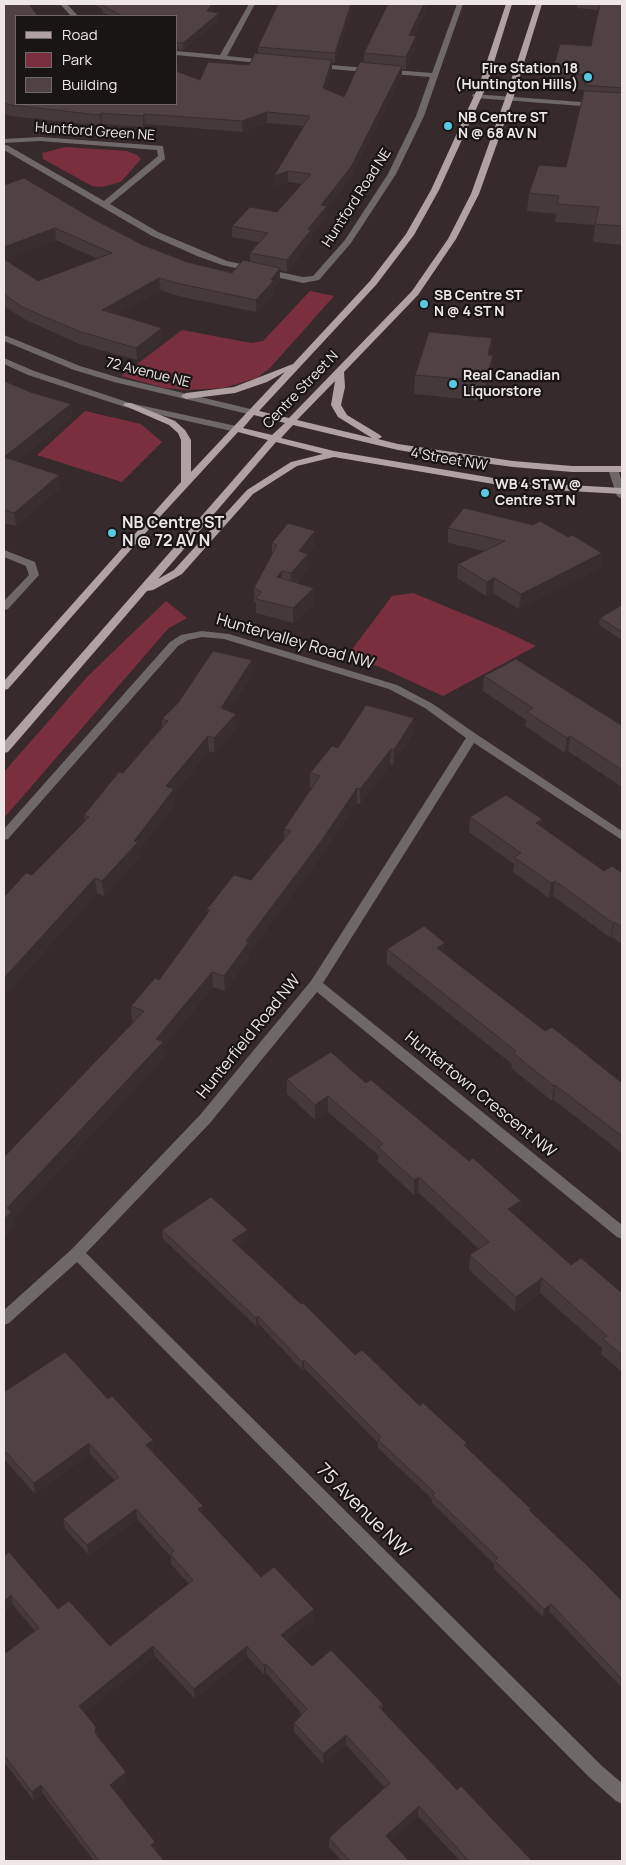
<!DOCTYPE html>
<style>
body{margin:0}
#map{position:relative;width:626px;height:1865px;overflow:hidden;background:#372a2c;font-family:Manrope,sans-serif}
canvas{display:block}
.frame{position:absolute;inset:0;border:5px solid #efe7e7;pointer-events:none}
.legend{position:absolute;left:15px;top:15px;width:162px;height:90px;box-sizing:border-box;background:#1a1515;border:1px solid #6f6969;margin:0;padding:6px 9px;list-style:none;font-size:15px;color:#efe7e7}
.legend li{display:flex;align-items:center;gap:10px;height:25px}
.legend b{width:25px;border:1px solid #6f6969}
</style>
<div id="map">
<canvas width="626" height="1865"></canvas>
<div class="frame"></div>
<ul class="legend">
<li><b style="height:6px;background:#b0a2a3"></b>Road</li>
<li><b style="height:14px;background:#792f3e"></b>Park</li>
<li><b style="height:14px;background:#504244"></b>Building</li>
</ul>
</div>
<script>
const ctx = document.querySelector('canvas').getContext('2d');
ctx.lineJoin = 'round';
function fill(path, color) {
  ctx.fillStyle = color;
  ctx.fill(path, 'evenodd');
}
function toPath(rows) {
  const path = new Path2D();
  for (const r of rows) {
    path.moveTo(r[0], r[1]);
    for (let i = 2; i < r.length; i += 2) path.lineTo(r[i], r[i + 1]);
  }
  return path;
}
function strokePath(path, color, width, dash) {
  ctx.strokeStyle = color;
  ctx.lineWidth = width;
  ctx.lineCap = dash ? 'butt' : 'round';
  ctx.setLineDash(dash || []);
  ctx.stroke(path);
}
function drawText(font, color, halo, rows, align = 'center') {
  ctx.font = font + ' Manrope,sans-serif';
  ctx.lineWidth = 4.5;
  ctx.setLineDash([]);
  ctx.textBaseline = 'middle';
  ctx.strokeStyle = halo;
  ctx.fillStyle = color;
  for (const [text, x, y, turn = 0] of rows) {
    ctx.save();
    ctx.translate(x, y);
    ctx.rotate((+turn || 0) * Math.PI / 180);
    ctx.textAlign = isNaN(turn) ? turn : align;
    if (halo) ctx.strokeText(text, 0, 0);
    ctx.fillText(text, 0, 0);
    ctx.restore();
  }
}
fill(toPath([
 [65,147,127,151,137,155,141,159,121,182,102,187,92,186,43,159,42,153],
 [310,291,334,296,270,368,257,378,224,388,187,390,164,388,121,376,182,330,251,343,263,341],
 [85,411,141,424,162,442,122,482,37,455],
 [413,593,498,628,536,646,443,696,380,667,347,656,392,596],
 [166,601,187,618,169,628,160,638,4,818,4,772,88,676]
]), '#792f3e');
fill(toPath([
 [60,4,67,4,78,16,71,16,60,4],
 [249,4,255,4,227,56,267,60,270,60,270,64,176,55,176,51,220,55,249,4],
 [457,4,463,4,424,116,396,174,351,243,319,280,303,283,222,265,197,256,152,236,4,150,4,145,7,145,104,201,158,156,157,150,40,141,4,143,4,139,40,137,163,146,165,159,110,204,158,232,227,261,303,277,313,276,345,240,388,174,416,116,430,77,317,68,313,66,317,64,432,73,457,4],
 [473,94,622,105,622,109,476,98,472,96,473,94],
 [4,335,80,366,120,378,255,410,257,412,252,415,114,382,74,370,4,341,4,335],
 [4,358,34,371,130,403,236,426,241,429,236,432,125,407,28,375,4,364,4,358],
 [613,466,618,469,622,482,622,499,617,496,608,469,613,466],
 [4,550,35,562,39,575,8,609,4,610,4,601,29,575,26,566,4,557,4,550],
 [202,631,229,634,397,685,433,704,476,734,622,831,622,840,474,743,323,983,622,1225,622,1239,617,1237,317,992,210,1123,86,1253,602,1766,622,1783,622,1804,616,1801,590,1778,77,1262,9,1323,4,1325,4,1310,72,1249,200,1115,311,981,466,738,425,708,389,689,224,639,202,637,188,640,178,646,8,839,4,840,4,829,170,642,181,635,202,631]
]), '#6f6869');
fill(toPath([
 [506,4,512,4,487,85,439,190,414,235,376,285,259,411,289,418,412,291,448,239,471,194,505,99,536,4,542,4,513,99,479,194,456,239,418,295,344,372,345,387,341,405,347,415,380,435,382,437,378,439,398,444,513,461,572,466,622,466,622,472,572,472,513,467,440,457,398,450,293,425,281,438,334,451,517,482,622,488,622,494,517,488,334,457,297,466,253,494,182,574,153,590,147,591,8,752,4,753,4,742,268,440,238,432,157,520,8,689,4,690,4,681,181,482,181,440,178,433,169,425,123,405,125,403,131,403,175,421,185,430,191,440,191,472,285,372,267,382,235,393,186,399,181,396,186,393,234,387,293,364,370,281,406,234,431,190,479,85,506,4],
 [335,381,331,405,338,417,372,438,297,420,335,381],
 [254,415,285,423,272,435,243,428,254,415],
 [276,442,323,454,291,462,247,490,174,570,158,579,276,442]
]), '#b0a2a3');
fill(toPath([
 [4,4,16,16,200,80,249,65,258,54,258,47,278,4,354,4,335,63,332,63,332,70,326,90,344,97,364,63,364,53,388,4,429,4,414,35,416,36,416,48,406,69,402,69,402,76,350,178,327,208,327,217,311,236,311,241,287,272,280,270,280,280,274,287,274,293,256,312,182,297,160,290,117,314,162,340,137,360,79,344,24,319,4,306,4,185,95,220,143,245,187,262,232,273,250,261,250,253,259,242,232,237,232,226,277,212,302,184,288,182,275,187,274,176,304,126,267,123,242,132,145,124,143,127,102,124,101,126,12,116,4,114],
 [56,240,98,259,38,281,4,259],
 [94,4,216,4,211,12,219,13,219,20,183,50,176,49,176,16,110,16,102,12,102,9],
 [577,4,622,4,622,245,593,242,595,225,555,222,556,214,527,211,529,193,566,167,585,91,585,90,551,87,552,72,591,46,599,10,577,8],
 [492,338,491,355,492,374,485,401,414,394,415,375],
 [4,381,30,392,71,404,72,417,17,461,60,488,16,526,4,523],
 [448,528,568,537,602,553,600,568,519,609,493,593,486,596,457,578,458,564,484,551,448,543],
 [315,531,315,545,308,554,308,568,296,583,314,588,314,602,293,623,256,613,256,603,254,602,254,588,272,555,272,543],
 [622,605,622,640,599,625,600,618],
 [252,675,229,711,237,728,214,753,209,751,175,792,175,804,139,850,139,857,104,896,97,893,4,996,4,897,32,875,85,821,84,815,123,773,162,727,162,719],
 [484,676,621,725,622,724,622,787,568,751,565,753,525,726,526,720,483,691],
 [413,733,393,765,390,764,360,804,357,803,322,855,249,952,249,957,225,991,213,987,163,1047,164,1057,13,1219,15,1227,4,1237,4,1157,135,1022,132,1021,131,1006,159,980,208,914,207,909,251,880,284,839,284,829,312,788,310,787,310,773,338,748],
 [470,817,542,819,541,827,604,871,622,873,622,944,612,937,611,938,553,896,549,898,513,872,514,864,469,832],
 [387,949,445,954,545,1031,622,1083,622,1153,554,1100,552,1101,511,1068,512,1064,387,964],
 [287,1079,366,1083,521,1201,519,1216,517,1217,571,1265,622,1293,622,1372,601,1354,602,1348,540,1293,515,1312,469,1270,470,1255,479,1249,418,1192,414,1195,378,1162,378,1155,328,1112,315,1120,287,1094],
 [162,1230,248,1238,238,1245,355,1355,467,1443,466,1448,531,1509,530,1512,622,1601,622,1688,549,1611,543,1617,494,1569,494,1564,432,1503,432,1499,378,1448,378,1443,304,1368,302,1370,259,1324,256,1326,163,1239],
 [4,1392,108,1399,153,1440,154,1450,152,1452,203,1506,203,1514,261,1577,314,1619,286,1641,312,1666,383,1704,382,1711,457,1790,532,1861,460,1861,418,1816,390,1841,409,1861,342,1861,329,1847,329,1838,385,1788,346,1745,323,1764,294,1732,294,1723,302,1714,266,1673,264,1675,247,1656,195,1699,155,1656,84,1713,98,1736,127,1781,115,1791,155,1842,156,1851,164,1861,94,1861,43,1794,34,1801,4,1762,4,1654,35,1631,13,1605,4,1613,4,1556,58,1609,110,1646,189,1584,171,1564,171,1557,137,1519,89,1555,65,1529,63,1519,115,1481,90,1454,35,1494,4,1459]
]), '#45393a');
fill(toPath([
 [212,4,216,4,207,18,207,11],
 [351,4,354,4,335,63,335,53],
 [424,4,429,4,409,47,409,35],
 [219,13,219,20,183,50,183,43],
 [416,36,416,48,406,69,406,57],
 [332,60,332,70,323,99,323,88],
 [402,66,402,76,350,178,327,208,327,217,311,236,311,241,287,272,287,260,308,229],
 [267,112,267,123,242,132,242,121],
 [101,113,102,124,101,126,100,115],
 [144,114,145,124,143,127,143,116],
 [288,171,288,182,275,187,274,176],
 [55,228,56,240,4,260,4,247],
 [280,268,280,280,274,287,274,293,256,312,256,300],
 [159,278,160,290,103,322,102,310],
 [162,328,162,340,137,360,136,348],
 [492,338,491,358,488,355],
 [493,355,492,374,485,401,486,381],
 [71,404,72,417,5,470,4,457],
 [59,475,60,488,16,526,14,513],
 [315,531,315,545,308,554,308,568,291,588,291,573,299,551],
 [602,553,600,568,519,609,521,594],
 [282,571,282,585,277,577],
 [494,578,493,593,486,596,487,582],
 [314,588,314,602,293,623,293,608],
 [252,660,252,675,221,723,221,708],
 [236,714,237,728,214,753,214,738],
 [414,718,413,733,393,765,394,750],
 [208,736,209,751,175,792,175,804,139,850,139,857,104,896,102,881,134,841,166,786],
 [570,736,568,751,565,753,567,738],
 [391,749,390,764,360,804,360,789],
 [357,788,357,803,322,855,249,952,249,957,225,991,224,976,246,941],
 [542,819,540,834,536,823],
 [95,878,97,893,4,996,4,978],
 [555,881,553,896,549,898,551,883],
 [614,922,612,937,611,938,613,923],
 [445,943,445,958,437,948],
 [212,972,213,987,163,1047,164,1057,13,1219,15,1227,4,1237,4,1219,7,1208,156,1039],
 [555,1085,554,1100,552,1101,554,1086],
 [328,1096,328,1112,315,1120,315,1105],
 [419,1177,418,1192,414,1195,414,1180],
 [521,1201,519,1216,507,1224,508,1209],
 [248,1230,248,1238,233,1249,232,1240],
 [542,1278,540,1293,515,1312,516,1297],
 [258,1316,259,1324,256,1326,256,1318],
 [304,1360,304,1368,302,1370,302,1362],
 [153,1440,154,1450,147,1456,146,1445],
 [89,1443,90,1454,35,1494,34,1483],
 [203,1506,203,1516,198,1509],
 [136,1509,137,1519,89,1555,87,1545],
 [11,1595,13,1605,4,1613,4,1601],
 [551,1604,549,1611,543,1617,544,1609],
 [314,1609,314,1619,281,1645,281,1635],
 [153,1646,155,1656,81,1716,79,1706],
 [247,1646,247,1656,195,1699,194,1689],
 [266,1664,266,1673,264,1675,264,1665],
 [346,1735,346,1745,323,1764,323,1754],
 [126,1772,127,1781,111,1794,110,1785],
 [41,1785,43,1794,34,1801,32,1792],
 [419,1806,418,1816,385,1846,386,1836],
 [155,1842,156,1851,152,1854,151,1845]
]), '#382e30');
const building = toPath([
 [4,4,29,4,38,16,16,16,16,104,176,104,176,71,200,80,208,62,249,65,255,53,332,60,323,88,344,97,360,62,402,66,351,167,321,205,327,206,308,229,311,230,287,260,250,253,268,233,232,226,250,207,277,212,311,174,288,171,274,176,310,116,267,112,242,121,144,114,143,116,101,113,100,115,11,105,4,103,4,4],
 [105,4,212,4,207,11,219,13,183,43,176,42,176,16,122,16,102,5,105,4],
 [278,4,351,4,335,53,258,47,278,4],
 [388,4,424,4,409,35,416,36,406,57,364,53,388,4],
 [600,4,622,4,622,88,585,85,588,75,552,72,560,44,591,46,600,4],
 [584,91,622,93,622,226,595,224,599,207,557,204,559,196,529,193,539,165,566,167,584,91],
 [24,178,95,220,143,245,187,262,232,273,243,260,280,268,271,280,274,280,256,300,181,284,159,278,102,310,162,328,136,348,78,331,22,307,4,294,4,259,38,281,112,253,55,228,4,247,4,185,24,178],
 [429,332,492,338,488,355,493,355,486,381,415,375,429,332],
 [4,381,30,392,71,404,4,457,4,381],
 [4,457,59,475,14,513,4,510,4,457],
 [464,508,533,525,540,521,568,537,572,535,602,553,521,594,494,578,487,582,458,564,505,541,448,528,464,508],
 [288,523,315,531,299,551,308,554,291,573,282,571,277,577,314,588,293,608,256,599,261,592,254,588,277,545,272,543,288,523],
 [622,605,622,632,600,618,622,605],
 [213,651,252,660,221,708,236,714,214,738,208,736,166,786,174,789,134,841,138,842,102,881,95,878,4,978,4,897,26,873,32,875,89,817,84,815,119,772,123,773,168,721,162,719,178,703,213,651],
 [516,659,621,725,622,724,622,770,570,736,567,738,527,712,533,708,484,676,516,659],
 [366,705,414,718,394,750,391,749,360,789,357,788,322,840,246,941,249,942,224,976,212,972,156,1039,163,1042,7,1208,12,1212,4,1219,4,1157,144,1011,131,1006,155,978,159,980,210,910,207,909,234,875,251,880,291,831,284,829,320,776,310,773,332,746,338,748,366,705],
 [506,795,542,819,536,823,604,871,612,866,622,873,622,927,614,922,613,923,555,881,551,883,514,857,521,853,470,817,506,795],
 [424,926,445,943,437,948,545,1031,552,1027,622,1083,622,1136,555,1085,554,1086,513,1053,516,1051,387,949,424,926],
 [331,1052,366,1083,371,1080,469,1161,473,1158,521,1201,508,1209,571,1265,581,1258,622,1293,622,1355,603,1339,607,1336,542,1278,516,1297,470,1255,489,1242,419,1177,414,1180,378,1147,383,1144,328,1096,315,1105,287,1079,331,1052],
 [211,1197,248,1230,232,1240,301,1304,303,1303,355,1355,362,1350,420,1406,423,1403,467,1443,464,1445,531,1509,529,1510,591,1569,622,1601,622,1679,551,1604,544,1609,495,1561,498,1558,432,1495,435,1493,378,1440,381,1437,304,1360,302,1362,258,1316,256,1318,162,1230,211,1197],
 [65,1352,108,1399,112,1396,153,1440,146,1445,203,1506,198,1509,261,1577,274,1567,314,1609,281,1635,312,1666,331,1650,383,1704,379,1707,457,1790,461,1786,532,1861,469,1861,419,1806,386,1836,409,1861,350,1861,329,1838,390,1783,346,1735,323,1754,294,1723,307,1709,266,1664,264,1665,247,1646,194,1689,153,1646,79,1706,96,1727,95,1733,126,1772,110,1785,155,1842,151,1845,164,1861,99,1861,41,1785,32,1792,4,1755,4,1654,39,1628,11,1595,4,1601,4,1556,9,1552,58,1609,69,1601,110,1646,193,1580,170,1554,174,1551,136,1509,87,1545,63,1519,119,1477,89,1443,34,1483,4,1450,4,1392,65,1352]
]);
fill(building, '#504244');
strokePath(building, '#382e30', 1);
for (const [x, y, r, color] of [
 [588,77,5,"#57c9e2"],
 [448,126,5,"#57c9e2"],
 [424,304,5,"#57c9e2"],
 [453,384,5,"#57c9e2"],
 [485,493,5,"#57c9e2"],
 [112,533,5,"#57c9e2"]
]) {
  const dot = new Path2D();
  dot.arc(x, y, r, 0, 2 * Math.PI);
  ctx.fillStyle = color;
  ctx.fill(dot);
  strokePath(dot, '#1a1515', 2);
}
drawText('bold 14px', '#efe7e7', '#1a1515', [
 ["Fire Station 18",578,69,"right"],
 ["(Huntington Hills)",578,85,"right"],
 ["NB Centre ST",458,118],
 ["N @ 68 AV N",458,134],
 ["SB Centre ST",434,296],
 ["N @ 4 ST N",434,312],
 ["Real Canadian",463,376],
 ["Liquorstore",463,392],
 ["WB 4 ST W @",495,485],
 ["Centre ST N",495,501]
], 'left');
drawText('14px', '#efe7e7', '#1a1515', [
 ["Huntford Green NE",95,132,4],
 ["Huntford Road NE",357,198,-57],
 ["72 Avenue NE",148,373,14],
 ["Centre Street N",301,390,-46],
 ["4 Street NW",449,460,10]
]);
drawText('bold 16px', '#efe7e7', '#1a1515', [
 ["NB Centre ST",122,524],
 ["N @ 72 AV N",122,542]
], 'left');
drawText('16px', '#efe7e7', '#1a1515', [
 ["Huntervalley Road NW",295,642,16],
 ["Hunterfield Road NW",249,1037,-51],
 ["Huntertown Crescent NW",480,1095,39]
]);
drawText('19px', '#efe7e7', '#1a1515', [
 ["75 Avenue NW",363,1511,45]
]);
</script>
